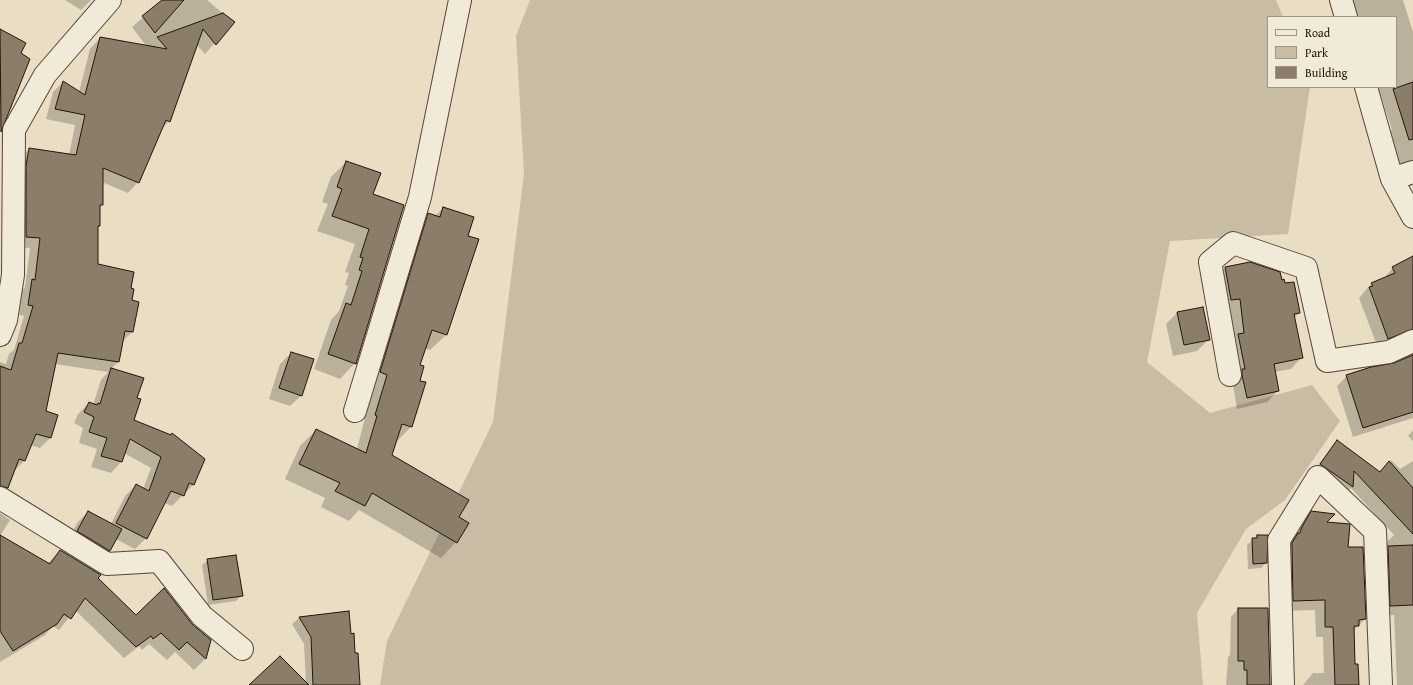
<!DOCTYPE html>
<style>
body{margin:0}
#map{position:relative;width:1413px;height:685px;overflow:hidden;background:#e9dec4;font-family:"Gentium Book Plus",serif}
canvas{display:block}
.legend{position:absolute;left:1267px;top:16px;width:130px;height:72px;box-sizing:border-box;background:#f1ead9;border:1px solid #9f9485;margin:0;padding:5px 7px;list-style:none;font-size:12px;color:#241406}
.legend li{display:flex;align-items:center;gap:8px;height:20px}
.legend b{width:20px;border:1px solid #9f9485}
</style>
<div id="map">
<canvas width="1413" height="685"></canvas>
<ul class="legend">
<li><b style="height:5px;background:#f1ead9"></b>Road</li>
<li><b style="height:11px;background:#c8bca4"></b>Park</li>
<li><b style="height:11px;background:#8a7d69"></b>Building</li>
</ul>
</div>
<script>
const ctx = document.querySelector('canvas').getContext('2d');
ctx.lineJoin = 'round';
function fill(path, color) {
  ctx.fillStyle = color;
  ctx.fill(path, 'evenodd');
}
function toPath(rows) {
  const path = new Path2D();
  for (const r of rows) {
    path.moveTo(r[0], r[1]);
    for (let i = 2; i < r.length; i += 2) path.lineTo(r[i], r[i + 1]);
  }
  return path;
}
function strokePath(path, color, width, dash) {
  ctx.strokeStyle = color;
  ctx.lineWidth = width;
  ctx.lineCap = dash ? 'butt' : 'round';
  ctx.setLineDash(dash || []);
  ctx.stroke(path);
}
fill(toPath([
 [530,0,1276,0,1283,17,1268,17,1268,87,1310,87,1288,234,1170,241,1147,362,1210,413,1312,385,1340,421,1285,500,1246,529,1197,613,1203,685,380,685,387,641,493,422,524,174,516,36]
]), '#c8bca4');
fill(toPath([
 [65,0,91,0,81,10],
 [163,0,207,0,233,22,205,54,196,44,169,121,161,129,138,182,128,193,102,182,102,204,99,208,99,226,97,228,97,265,130,289,131,301,138,302,132,332,122,342,118,362,111,369,136,399,133,421,194,484,172,506,164,503,146,538,135,549,116,539,109,551,98,562,67,542,77,523,88,512,111,524,125,496,136,485,143,489,151,468,124,453,121,462,111,473,91,467,97,449,79,443,83,428,74,423,78,414,89,403,93,405,101,380,108,372,55,364,45,412,50,438,40,448,30,445,24,461,14,471,7,488,0,495,0,362,6,364,9,354,14,350,24,316,19,315,22,291,25,287,30,248,16,247,19,159,30,149,69,155,75,125,46,119,53,92,63,82,79,92,90,49,100,38,147,47,132,27],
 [1338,0,1403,0,1413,32,1413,163,1407,165,1406,163,1394,167,1384,137,1392,130,1378,87,1396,87,1396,17,1346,17],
 [4,32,19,53,29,60,0,131,0,36],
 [346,162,371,195,403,206,355,363,340,379,314,369,331,320,339,311,348,286,345,285,349,273,345,272,355,244,317,231,328,204,322,202,331,177],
 [443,208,467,237,446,335,430,350,425,348,419,365,419,381,412,426,396,442,391,456,458,517,456,542,441,558,359,510,349,521,321,507,325,498,285,479,300,446,316,430,357,449,413,230,429,214,435,216],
 [1413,257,1413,345,1378,348,1359,298,1372,283,1383,279,1393,268],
 [1225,268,1281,281,1299,313,1294,318,1301,358,1291,369,1274,372,1278,391,1267,402,1237,409,1215,278],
 [1177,313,1209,339,1197,351,1173,356,1166,324],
 [291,353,302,395,290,406,269,399,280,364],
 [1413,356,1413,418,1353,437,1337,386,1347,376,1394,364],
 [1413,430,1413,441,1408,436],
 [1337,442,1379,472,1391,460,1400,469,1413,461,1413,685,1397,685,1394,615,1381,616,1378,557,1387,548,1387,542,1394,535,1351,488,1342,497,1310,475],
 [1312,512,1325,522,1347,548,1365,619,1353,631,1354,665,1358,665,1359,685,1303,685,1313,673,1324,673,1323,637,1316,637,1315,610,1283,611,1282,555,1301,523],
 [0,513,10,520,0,536],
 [1257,536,1266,563,1261,568,1248,569,1247,545],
 [0,537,47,564,60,551,97,578,136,616,191,624,210,640,205,659,194,670,175,652,167,660,149,644,142,650,139,646,124,658,75,610,59,630,53,626,45,635,0,662],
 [208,560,241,596,236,601,208,605,202,565],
 [1238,609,1269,685,1226,685,1228,657,1230,655,1231,617],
 [348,612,350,636,359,685,251,685,306,684,304,644,292,624,299,618]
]), '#0003');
const building = toPath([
 [162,0,184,0,155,33,142,16,162,0],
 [223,13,235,22,216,45,203,29,170,122,166,120,139,183,103,168,103,205,100,205,100,226,98,226,98,264,134,272,131,288,134,289,132,300,139,302,133,332,125,331,119,362,58,353,46,411,58,415,51,438,36,434,25,461,19,459,8,488,0,486,0,366,11,370,19,343,22,343,33,306,28,305,32,279,35,280,40,238,26,237,26,166,29,148,76,155,85,115,55,109,63,81,85,95,100,37,167,49,157,37,223,13],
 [0,29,26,43,21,53,30,59,1,132,0,29],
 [1413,82,1413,139,1409,140,1393,89,1413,82],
 [346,161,381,173,373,194,404,205,356,364,328,354,346,303,351,305,362,271,359,270,363,258,360,257,369,229,332,216,342,189,337,187,346,161],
 [443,207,474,217,468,236,479,239,447,335,432,330,420,365,424,366,420,381,426,382,412,427,402,424,392,455,469,500,459,517,469,523,457,543,372,493,365,506,335,491,340,483,299,464,316,429,366,453,377,416,375,415,387,375,380,372,428,213,440,217,443,207],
 [1413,256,1413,329,1388,339,1369,287,1373,286,1371,283,1395,273,1392,267,1413,256],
 [1250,262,1280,272,1282,280,1284,279,1285,283,1294,282,1300,313,1294,314,1303,358,1274,364,1279,391,1247,398,1242,375,1242,369,1245,369,1238,334,1244,333,1240,299,1231,300,1225,267,1250,262],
 [1203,307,1210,340,1184,345,1177,312,1203,307],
 [291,352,314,359,302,396,279,388,291,352],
 [1413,355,1413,412,1363,428,1346,375,1371,367,1394,363,1413,355],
 [111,368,144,378,137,398,141,399,134,420,171,435,172,433,205,459,194,485,189,483,184,496,171,491,147,539,116,523,136,484,149,491,161,457,130,439,122,462,101,456,107,438,89,432,94,417,84,412,89,402,97,405,98,403,100,404,111,368],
 [1337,440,1380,472,1389,461,1413,488,1413,534,1354,471,1353,487,1320,464,1337,440],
 [88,511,122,529,110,551,77,531,88,511],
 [1311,511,1335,514,1327,522,1350,524,1348,547,1363,547,1366,619,1359,620,1359,626,1354,626,1355,664,1358,664,1359,685,1335,685,1333,627,1325,627,1325,600,1293,601,1292,543,1298,533,1300,533,1301,529,1311,511],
 [0,535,50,564,60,550,101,575,98,578,136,615,164,588,192,624,211,640,206,659,187,642,179,650,161,633,153,639,151,636,136,647,85,598,71,619,64,614,57,624,13,651,0,631,0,535],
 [1257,535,1268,535,1267,563,1253,564,1252,538,1257,538,1257,535],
 [1413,545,1413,605,1390,606,1388,546,1413,545],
 [236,555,243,596,213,600,207,559,236,555],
 [1238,608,1268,608,1270,685,1247,685,1247,670,1244,670,1244,661,1238,661,1238,608],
 [349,611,351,634,354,633,355,653,358,653,360,685,313,685,311,637,299,617,349,611],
 [280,656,309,685,249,685,280,656]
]);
fill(building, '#8a7d69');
strokePath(building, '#241406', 1);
const minor = toPath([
 [1341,0,1346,17],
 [1366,87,1392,179,1413,172],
 [1392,179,1413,217],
 [0,335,6,320,13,275,14,130,45,75,110,0],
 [1230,375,1210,262,1233,243,1306,268,1327,361,1389,352,1413,341],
 [355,411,420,197,460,0],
 [0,498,107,564,159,561,202,616,242,649],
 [1283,685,1279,540,1318,477,1375,531,1381,685]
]);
strokePath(minor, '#554636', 24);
strokePath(minor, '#f1ead9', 22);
</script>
